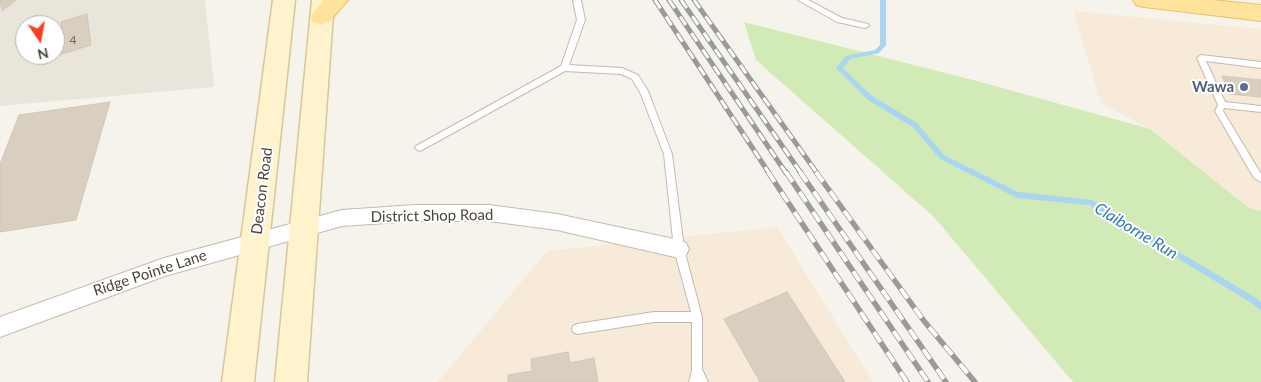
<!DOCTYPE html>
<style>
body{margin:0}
#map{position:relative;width:1261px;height:382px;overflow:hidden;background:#f6f3ec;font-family:Lato,sans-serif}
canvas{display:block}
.north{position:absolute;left:15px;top:15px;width:50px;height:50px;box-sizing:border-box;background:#fff;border:1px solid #b7b4b0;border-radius:50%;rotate:168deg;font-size:14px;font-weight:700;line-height:20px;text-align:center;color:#4b4439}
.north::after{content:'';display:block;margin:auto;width:18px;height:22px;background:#fc3f1d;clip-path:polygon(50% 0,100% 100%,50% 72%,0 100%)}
</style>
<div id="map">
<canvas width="1261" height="382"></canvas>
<div class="north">N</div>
</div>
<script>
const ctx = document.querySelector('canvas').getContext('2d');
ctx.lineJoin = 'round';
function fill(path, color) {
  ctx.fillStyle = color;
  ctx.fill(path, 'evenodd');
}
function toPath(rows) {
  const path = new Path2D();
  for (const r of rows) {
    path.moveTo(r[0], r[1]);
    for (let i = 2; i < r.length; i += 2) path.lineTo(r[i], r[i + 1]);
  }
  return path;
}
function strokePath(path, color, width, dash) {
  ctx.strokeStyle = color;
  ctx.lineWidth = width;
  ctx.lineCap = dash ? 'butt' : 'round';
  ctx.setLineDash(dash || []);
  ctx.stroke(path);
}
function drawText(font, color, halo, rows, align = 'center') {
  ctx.font = font + ' Lato,sans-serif';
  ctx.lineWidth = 4;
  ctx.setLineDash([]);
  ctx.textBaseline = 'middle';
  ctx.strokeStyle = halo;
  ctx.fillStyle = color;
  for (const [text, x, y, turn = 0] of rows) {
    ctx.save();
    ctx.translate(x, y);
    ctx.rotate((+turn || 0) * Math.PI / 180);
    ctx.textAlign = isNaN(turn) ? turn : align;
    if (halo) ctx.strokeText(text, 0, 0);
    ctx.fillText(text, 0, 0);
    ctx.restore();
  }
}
fill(toPath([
 [0,0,205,0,214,87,0,106],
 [25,25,55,25,55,55,25,55]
]), '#eae5da');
fill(toPath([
 [1073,11,1261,29,1261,211,1249,208,1150,129,1101,103],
 [777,227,873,382,438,382,547,251]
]), '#f7ead8');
fill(toPath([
 [744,22,977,81,1150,129,1249,208,1261,211,1261,382,1073,382,934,217,756,60]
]), '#d2eab5');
fill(toPath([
 [880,0,886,0,886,45,879,53,850,59,843,68,872,96,917,123,944,155,1018,192,1092,200,1256,298,1261,302,1261,311,1250,302,1089,205,1017,198,940,159,913,127,868,100,836,68,846,56,875,50,880,45,880,0]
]), '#a9d4f2');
const building = toPath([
 [0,0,16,0,2,11,0,0],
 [87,14,91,45,53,57,55,55,55,35,62,33,61,22,87,14],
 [1222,76,1261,80,1261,97,1230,94,1222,76],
 [110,102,76,220,0,232,0,164,19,115,110,102],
 [787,292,845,382,760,382,724,319,787,292],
 [568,352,570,363,594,358,598,382,508,382,508,375,532,371,531,359,568,352]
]);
fill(building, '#d8cfc1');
strokePath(building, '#d3c7b4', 1);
const service = toPath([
 [573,0,581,0,585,20,569,65,622,68,638,75,648,91,672,154,684,249,702,317,702,369,708,382,689,382,692,370,692,322,654,322,577,334,573,332,572,329,573,326,577,324,654,312,691,312,674,249,664,154,640,92,632,79,621,74,565,71,422,150,419,151,415,148,416,146,561,66,577,20,573,0],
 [798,0,808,0,842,18,868,24,869,26,865,28,837,22,798,0],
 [1201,55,1261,62,1261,68,1206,61,1225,102,1261,106,1261,112,1224,108,1223,111,1261,174,1261,182,1254,178,1215,111,1218,105,1197,58,1201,55]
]);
const minor = toPath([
 [415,205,489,205,557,214,679,240,686,243,689,249,686,255,679,258,557,230,489,221,415,221,342,226,165,276,0,337,0,317,164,258,342,210,415,205]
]);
const secondary = toPath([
 [273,0,295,0,254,382,222,382,273,0],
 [312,0,334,0,307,382,275,382,312,0]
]);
const primary = toPath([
 [324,0,348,0,329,22,321,25,313,22,310,17,324,0],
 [1133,0,1212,0,1261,5,1261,21,1144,7,1136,5,1133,0]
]);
strokePath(service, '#c2bbae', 2);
strokePath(minor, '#c2bbae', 2);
strokePath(secondary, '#d6c79b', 3);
strokePath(primary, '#e6c16a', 2);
fill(service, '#fff');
fill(minor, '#fff');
fill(secondary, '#fff3cd');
fill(primary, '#ffe39c');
const railFar1 = toPath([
 [655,0,769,173],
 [669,0,786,173],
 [681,0,801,173],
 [694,0,817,173]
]);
const rail = toPath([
 [768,172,907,382],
 [786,172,928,382],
 [800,172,946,382],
 [816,172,924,321,975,382]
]);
strokePath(railFar1, '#9a9a9a', 5);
strokePath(rail, '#9a9a9a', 5.5);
strokePath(railFar1, '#fff', 3, [10]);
strokePath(rail, '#fff', 4, [12]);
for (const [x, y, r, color] of [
 [1244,87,5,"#5c6f8a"]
]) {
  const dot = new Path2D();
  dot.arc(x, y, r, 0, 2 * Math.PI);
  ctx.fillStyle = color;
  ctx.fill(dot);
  strokePath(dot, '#fff', 2);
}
drawText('12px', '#6e675b', null, [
 ["4",73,40]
]);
drawText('bold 15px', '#4e5e75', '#fff', [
 ["Wawa",1234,87]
], 'right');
drawText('15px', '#4b4439', '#fff', [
 ["Deacon Road",262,191,-83],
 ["District Shop Road",432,216,-1],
 ["Ridge Pointe Lane",150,273,-18]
]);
drawText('italic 16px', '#2e7ab2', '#fff', [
 ["Claiborne Run",1136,231,31]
]);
</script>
